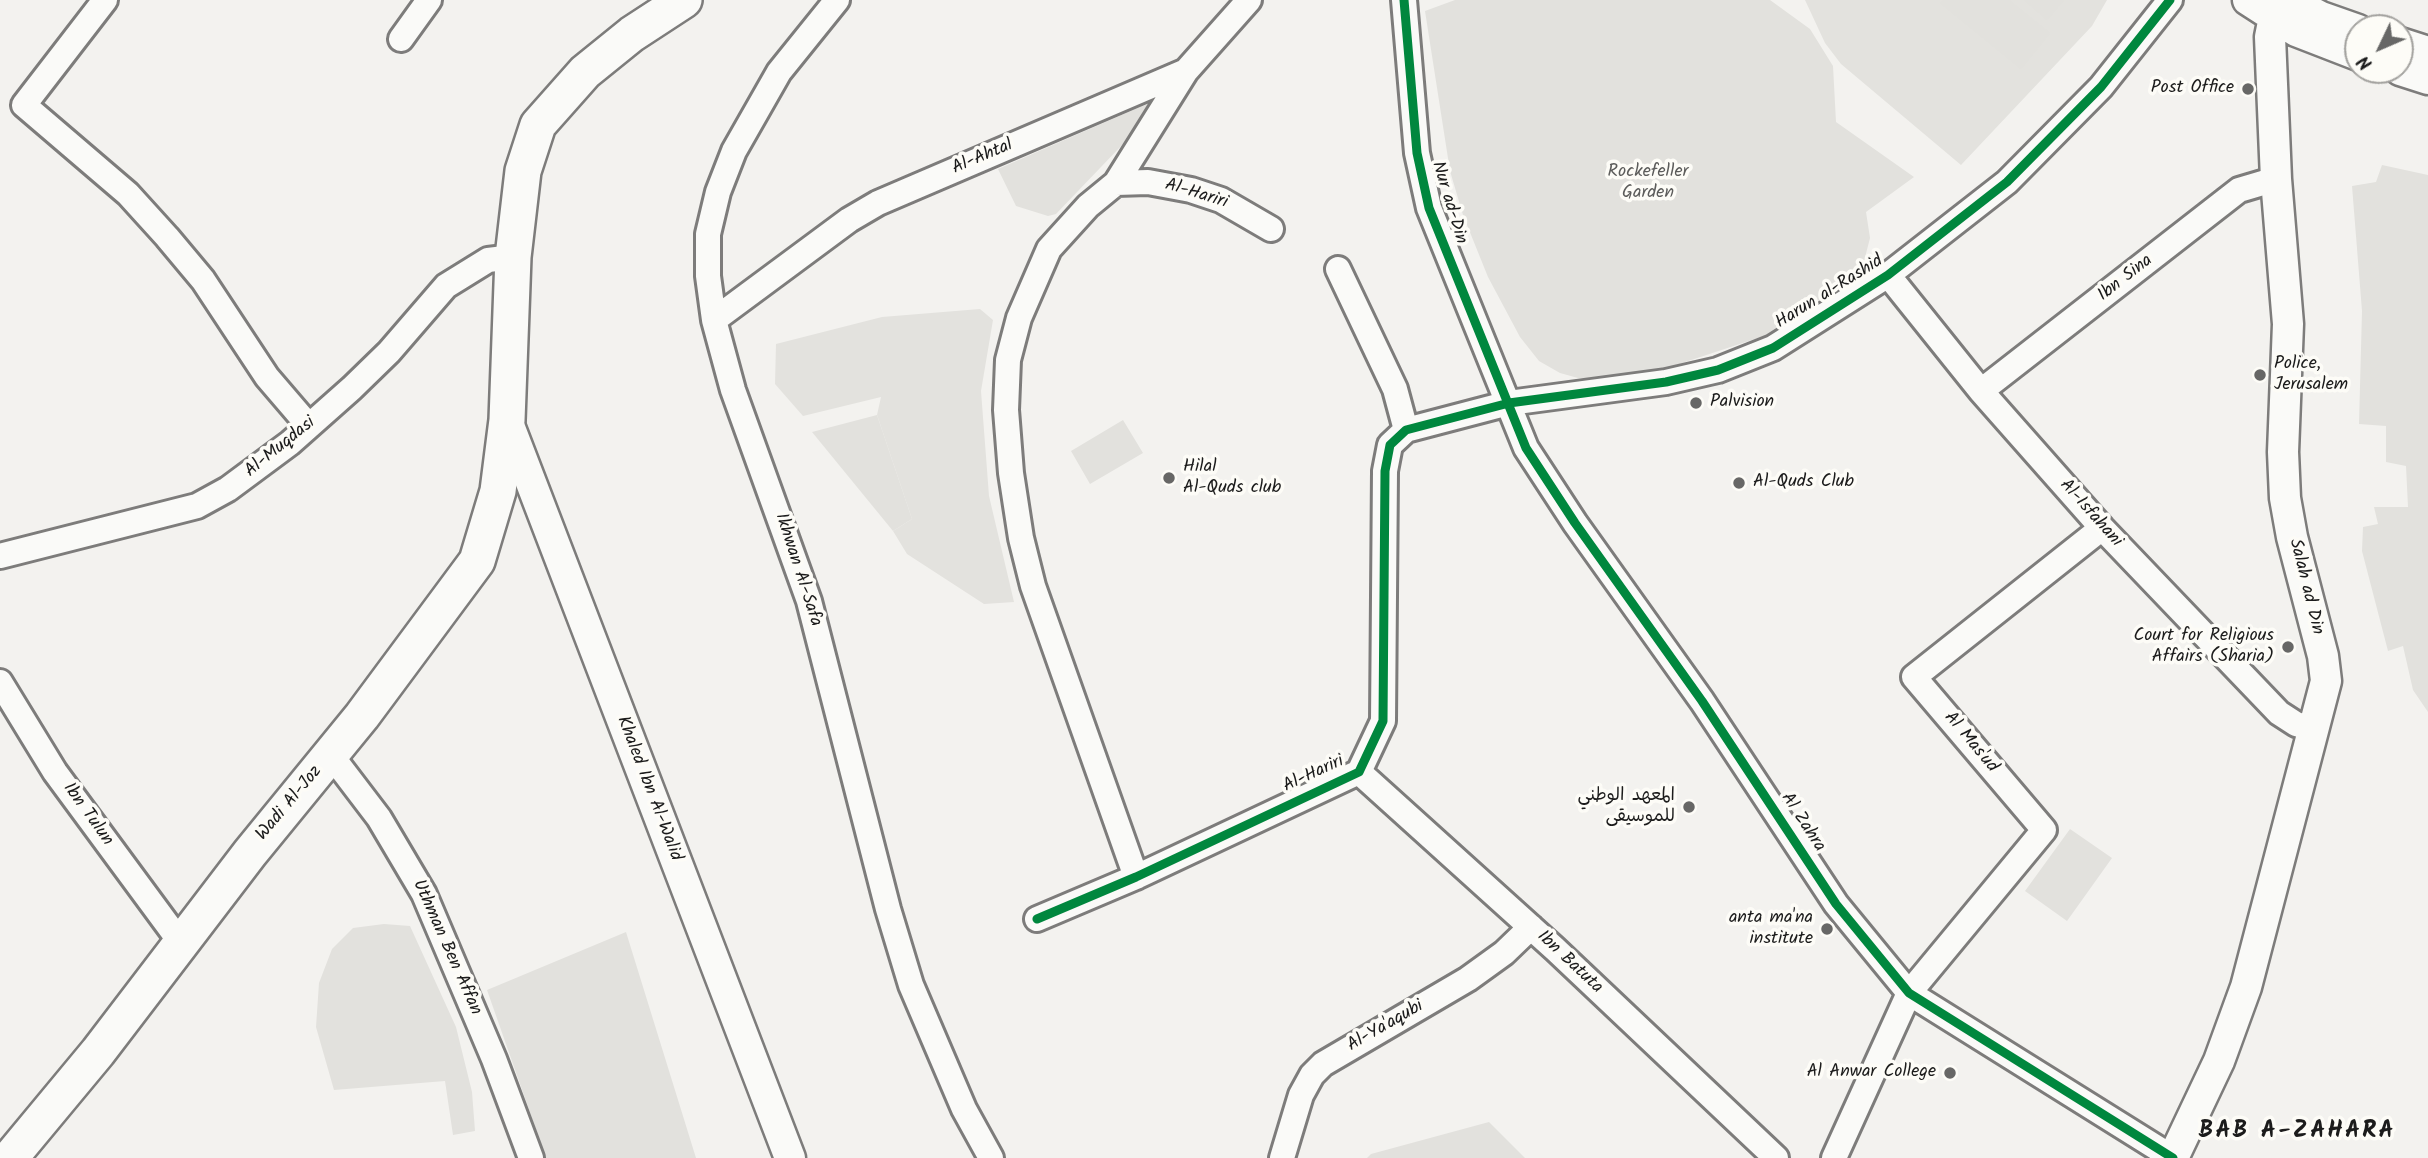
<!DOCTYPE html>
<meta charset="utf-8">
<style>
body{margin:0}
#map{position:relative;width:2428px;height:1158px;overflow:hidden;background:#f3f2ef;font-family:Kalam,sans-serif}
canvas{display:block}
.north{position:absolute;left:2344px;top:14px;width:70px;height:70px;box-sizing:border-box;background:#fdfcf7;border:2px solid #a3a29f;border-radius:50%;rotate:226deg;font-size:19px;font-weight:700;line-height:28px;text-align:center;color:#1c1c1c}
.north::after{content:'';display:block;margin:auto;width:24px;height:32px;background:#676766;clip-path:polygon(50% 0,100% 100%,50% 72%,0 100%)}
</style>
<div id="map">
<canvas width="2428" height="1158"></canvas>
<div class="north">N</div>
</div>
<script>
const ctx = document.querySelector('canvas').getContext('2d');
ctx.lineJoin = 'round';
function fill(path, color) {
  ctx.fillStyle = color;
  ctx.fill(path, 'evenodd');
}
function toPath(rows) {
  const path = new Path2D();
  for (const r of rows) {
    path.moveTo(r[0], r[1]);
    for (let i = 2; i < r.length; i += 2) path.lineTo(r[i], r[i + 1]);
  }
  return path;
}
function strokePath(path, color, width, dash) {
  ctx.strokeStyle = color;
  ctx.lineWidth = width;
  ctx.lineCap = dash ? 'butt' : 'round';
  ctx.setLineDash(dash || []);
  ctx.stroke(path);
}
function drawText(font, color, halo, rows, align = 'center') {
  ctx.font = font + ' Kalam,"Playpen Sans Arabic",sans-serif';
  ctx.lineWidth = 7;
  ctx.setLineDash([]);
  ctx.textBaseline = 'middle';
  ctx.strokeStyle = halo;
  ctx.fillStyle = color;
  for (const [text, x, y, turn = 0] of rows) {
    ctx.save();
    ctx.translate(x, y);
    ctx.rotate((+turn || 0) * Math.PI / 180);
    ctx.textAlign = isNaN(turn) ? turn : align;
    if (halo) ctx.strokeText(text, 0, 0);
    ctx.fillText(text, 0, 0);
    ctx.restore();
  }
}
fill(toPath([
 [1805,0,2107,0,2092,26,1961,165,1841,64,1825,43],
 [980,309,993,320,981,391,989,496,1014,602,984,604,907,554,893,531,912,519,877,415,881,397,803,416,775,384,776,344,882,317]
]), '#e3e2de');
fill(toPath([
 [1455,0,1770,0,1810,29,1833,66,1836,122,1914,177,1866,212,1870,238,1861,273,1767,335,1673,366,1618,378,1578,378,1560,373,1539,361,1520,337,1488,277,1463,215,1450,171,1425,11],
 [1943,0,2009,0,2050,33,2021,69,1940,3],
 [2024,0,2064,0,2047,20],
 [1149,103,1146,120,1056,214,1048,216,1016,206,998,169],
 [2382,165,2428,175,2428,712,2413,690,2403,646,2388,651,2362,551,2363,527,2378,524,2374,507,2408,507,2406,466,2386,462,2386,426,2359,424,2362,311,2352,186,2376,182],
 [877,415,912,519,893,531,812,432],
 [1123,420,1143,453,1090,484,1071,451],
 [2070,829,2112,858,2067,921,2025,891],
 [384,924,410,926,456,1027,472,1092,475,1131,453,1135,445,1081,334,1090,316,1027,319,983,332,949,353,928],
 [626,932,696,1158,546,1158,487,990],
 [1489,1122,1525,1158,1367,1158,1371,1154]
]), '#e2e1dd');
const minor = toPath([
 [105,0,24,105,128,194,167,237,203,280,267,377,309,426],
 [837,0,779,72,734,151,718,192,708,234,708,276,714,320,733,390,809,601,888,909,911,985,964,1109,991,1158],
 [1404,0,1417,153,1429,208,1526,448,1575,523,1702,701,1836,904,1909,993,2173,1158],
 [401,39,429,0],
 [1116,183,1148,182,1191,190,1221,200,1271,229],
 [1338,269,1395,389,1406,430],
 [1888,275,1981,391,2102,528,2279,713,2296,724,2313,729],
 [714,320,849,220,878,203,1186,71,1249,0],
 [1981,391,2239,190,2276,179],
 [0,556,197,506,228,489,290,443,352,388,389,352,446,286,488,260,513,257],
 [0,682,55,772,181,943],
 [331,755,379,818,424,894,494,1059,531,1158],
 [1359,772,1555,949,1776,1158],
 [1136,877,1033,586,1021,538,1011,473,1006,410,1008,360,1019,318,1049,249,1088,206,1116,183,1186,71],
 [1037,919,1136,877,1359,772,1383,721,1385,471,1390,445,1406,430,1509,403,1666,382,1718,370,1773,348,1888,275,2007,182,2101,87,2170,0],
 [1282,1158,1301,1095,1312,1075,1323,1064,1468,979,1504,953,1531,927],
 [1834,1158,1909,993,2044,830,1914,677,2102,528]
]);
const tertiary = toPath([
 [2248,0,2296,31,2358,55],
 [2289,0,2321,17,2358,30],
 [2400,43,2428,52],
 [2400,70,2428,79],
 [507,420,790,1158],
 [2173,1158,2219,1061,2246,987,2326,681,2323,656,2292,537,2285,498,2283,452,2288,324,2276,179,2270,37,2275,12,2282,5,2292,1]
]);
const secondary = toPath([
 [10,1158,98,1052,250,853,362,716,477,561,498,491,507,420,513,257,523,171,538,125,585,72,632,34,684,0]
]);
strokePath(minor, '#7d7c7b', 30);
strokePath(tertiary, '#7d7c7b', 35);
strokePath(secondary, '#7d7c7b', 40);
strokePath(minor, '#fafaf8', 24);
strokePath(tertiary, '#fafaf8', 30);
strokePath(secondary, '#fafaf8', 35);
strokePath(toPath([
 [1404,0,1417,153,1429,208,1526,448,1575,523,1702,701,1836,904,1909,993,2173,1158],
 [1037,919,1136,877,1359,772,1383,721,1385,471,1390,445,1406,430,1509,403,1666,382,1718,370,1773,348,1888,275,2007,182,2101,87,2170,0]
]), '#00873e', 9);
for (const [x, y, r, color] of [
 [2248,89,7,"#676766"],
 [2260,375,7,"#676766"],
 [1696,403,7,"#676766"],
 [1169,478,7,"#676766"],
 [1739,483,7,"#676766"],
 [2288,647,7,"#676766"],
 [1689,807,7,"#676766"],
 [1827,929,7,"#676766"],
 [1950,1073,7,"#676766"]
]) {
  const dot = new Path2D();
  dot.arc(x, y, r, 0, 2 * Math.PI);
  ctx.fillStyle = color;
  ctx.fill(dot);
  strokePath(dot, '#fdfcf7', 2.5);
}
drawText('18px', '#1c1c1c', '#fdfcf7', [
 ["Post Office",2234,89],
 ["Police,",2274,365,"left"],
 ["Jerusalem",2274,386,"left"],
 ["Palvision",1710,403,"left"],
 ["Hilal",1183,468,"left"],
 ["Al-Quds club",1183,489,"left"],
 ["Al-Quds Club",1753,483,"left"],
 ["Court for Religious",2274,637],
 ["Affairs (Sharia)",2274,658],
 ["المعهد الوطني",1675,797],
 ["للموسيقى",1675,818],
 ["anta ma'na",1813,919],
 ["institute",1813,940],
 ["Al Anwar College",1936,1073]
], 'right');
drawText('18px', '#1c1c1c', '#fdfcf7', [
 ["Al-Ahtal",983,158,-23],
 ["Al-Hariri",1196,195,17],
 ["Nur ad-Din",1448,203,73],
 ["Ibn Sina",2126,279,-38],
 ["Harun al-Rashid",1830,293,-32],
 ["Al-Muqdasi",281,448,-39],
 ["Al-Isfahani",2090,514,48],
 ["Ikhwan Al-Safa",797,570,72],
 ["Salah ad Din",2305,587,76],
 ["Al Mas'ud",1970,743,50],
 ["Al-Hariri",1314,775,-25],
 ["Khaled Ibn Al-Walid",648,789,69],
 ["Wadi Al-Joz",290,804,-50],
 ["Ibn Tulun",87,815,54],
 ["Al Zahra",1802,823,57],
 ["Uthman Ben Affan",446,948,66],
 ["Ibn Batuta",1569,963,43],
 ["Al-Ya'aqubi",1386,1027,-30]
]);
drawText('18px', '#5c5c5b', '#fdfcf7', [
 ["Rockefeller",1648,173],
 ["Garden",1648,194]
]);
ctx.letterSpacing = '2px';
drawText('bold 24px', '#1c1c1c', '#fdfcf7', [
 ["BAB A-ZAHARA",2297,1133]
]);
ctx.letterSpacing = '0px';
</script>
